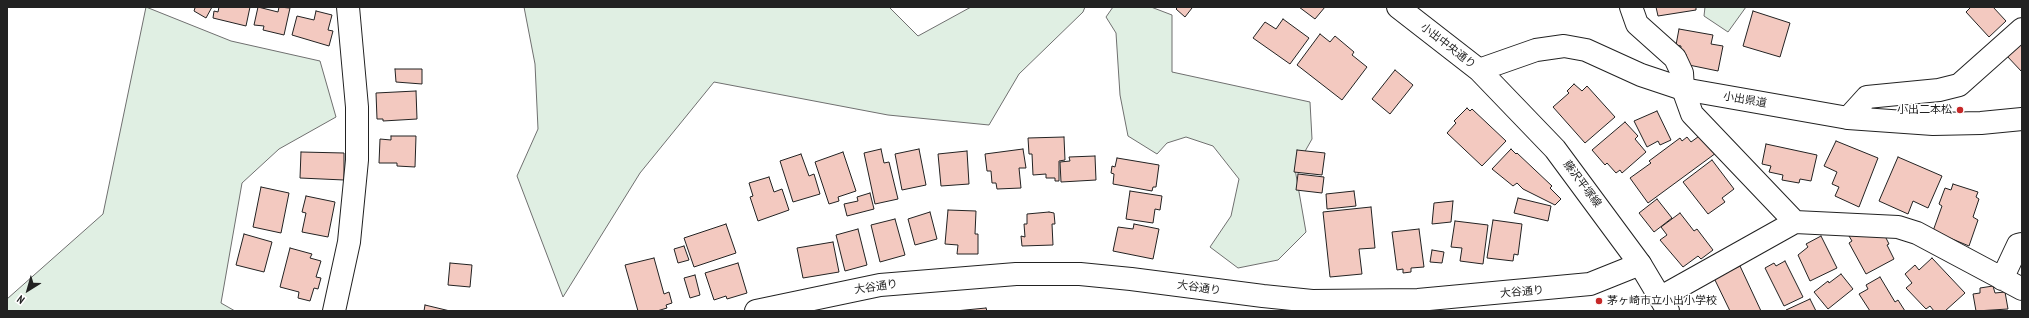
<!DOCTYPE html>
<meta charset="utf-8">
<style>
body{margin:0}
#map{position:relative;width:2029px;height:318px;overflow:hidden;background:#fff;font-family:"PT Sans Narrow",sans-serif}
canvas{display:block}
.frame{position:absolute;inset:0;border:8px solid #222;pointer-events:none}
.north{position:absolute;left:8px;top:270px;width:40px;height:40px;-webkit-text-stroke:3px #fff;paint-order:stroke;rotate:217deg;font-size:11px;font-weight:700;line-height:16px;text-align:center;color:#222}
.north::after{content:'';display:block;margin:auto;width:14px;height:18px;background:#222;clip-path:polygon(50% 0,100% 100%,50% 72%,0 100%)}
</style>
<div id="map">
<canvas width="2029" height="318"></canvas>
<div class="frame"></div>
<div class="north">N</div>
</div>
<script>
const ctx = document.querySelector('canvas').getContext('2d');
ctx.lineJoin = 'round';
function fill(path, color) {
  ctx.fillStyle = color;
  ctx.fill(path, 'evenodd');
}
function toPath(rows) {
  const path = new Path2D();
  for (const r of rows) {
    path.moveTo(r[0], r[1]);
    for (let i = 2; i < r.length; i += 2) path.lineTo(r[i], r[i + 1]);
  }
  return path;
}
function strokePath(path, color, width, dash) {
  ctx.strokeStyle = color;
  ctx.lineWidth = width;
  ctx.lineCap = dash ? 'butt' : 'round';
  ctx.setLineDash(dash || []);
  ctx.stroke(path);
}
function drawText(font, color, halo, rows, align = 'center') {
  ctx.font = font + ' "PT Sans Narrow","Noto Sans JP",sans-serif';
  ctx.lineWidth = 3;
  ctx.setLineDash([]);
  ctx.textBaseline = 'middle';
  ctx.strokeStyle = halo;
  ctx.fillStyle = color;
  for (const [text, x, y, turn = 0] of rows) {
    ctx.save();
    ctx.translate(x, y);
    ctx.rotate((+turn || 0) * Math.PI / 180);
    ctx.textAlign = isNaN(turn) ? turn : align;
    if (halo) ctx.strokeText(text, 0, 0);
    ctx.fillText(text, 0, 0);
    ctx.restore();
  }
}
const green = toPath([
 [146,7,231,41,320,61,336,117,279,149,242,183,221,303,235,311,7,311,7,299,103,214,146,7],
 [524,7,889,7,918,36,971,7,1085,7,1083,12,1019,74,989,125,888,115,714,82,640,173,563,297,517,176,538,129,535,64,524,7],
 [1113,7,1151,7,1172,15,1172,72,1310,102,1312,139,1295,169,1306,232,1278,260,1238,268,1210,247,1231,216,1239,179,1213,146,1186,137,1167,143,1157,154,1128,136,1120,95,1116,33,1106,17,1113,7],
 [1705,7,1746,7,1728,32,1704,16,1705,7]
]);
fill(green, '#e0efe3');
strokePath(green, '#6f6f6f', 1);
const building = toPath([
 [193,7,212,7,206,18,194,11,195,8,193,7],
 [219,7,250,7,246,26,213,18,214,11,218,12,219,7],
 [258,7,278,12,279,7,290,8,284,35,263,30,264,26,254,25,258,7],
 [1178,7,1191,7,1192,8,1185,17,1176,9,1178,7],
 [1299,7,1325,7,1315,19,1299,7],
 [1656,7,1696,7,1696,10,1658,16,1656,7],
 [1971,7,1993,7,2006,21,1989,37,1966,12,1971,7],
 [316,11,332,15,328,30,333,31,329,46,292,35,297,16,314,20,316,11],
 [1753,11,1790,23,1780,57,1743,46,1753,11],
 [1283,19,1309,38,1290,64,1253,38,1265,22,1276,29,1283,19],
 [1679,29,1713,35,1711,44,1723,46,1718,71,1684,64,1686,54,1680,53,1681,46,1676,45,1679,29],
 [1320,34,1330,42,1335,36,1354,52,1352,55,1367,67,1342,100,1297,65,1320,34],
 [2022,40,2022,72,2006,55,2022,40],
 [395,69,422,69,422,84,396,82,395,69],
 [1395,70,1413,85,1390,114,1372,99,1395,70],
 [1574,84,1582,91,1587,86,1615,117,1585,143,1553,107,1569,93,1567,91,1574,84],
 [416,91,417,119,383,121,383,119,377,119,376,93,416,91],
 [1467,108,1470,111,1472,109,1506,141,1482,166,1447,133,1456,123,1454,121,1467,108],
 [1657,111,1671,140,1660,145,1658,141,1647,147,1634,121,1657,111],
 [1625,122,1638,136,1635,139,1646,152,1622,173,1620,170,1616,173,1607,163,1605,165,1592,150,1625,122],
 [1702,134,1716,153,1648,203,1630,178,1651,163,1649,161,1680,138,1682,141,1687,137,1691,142,1702,134],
 [391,136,416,136,415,167,397,166,397,163,379,163,380,139,391,140,391,136],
 [1064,137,1065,160,1059,161,1059,181,1055,181,1055,178,1046,178,1046,174,1033,175,1032,154,1029,154,1028,138,1064,137],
 [1836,141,1878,158,1859,207,1835,196,1839,187,1832,184,1837,172,1824,166,1836,141],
 [1766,144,1817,155,1811,181,1800,179,1799,183,1782,180,1783,175,1769,172,1771,166,1762,164,1766,144],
 [881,149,884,163,889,162,898,199,875,204,864,153,881,149],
 [919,149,926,185,902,190,895,154,919,149],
 [1023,149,1026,168,1019,168,1021,188,997,189,996,183,992,183,991,171,987,171,985,154,1023,149],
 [1511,149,1516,154,1517,153,1552,186,1550,188,1561,199,1555,205,1523,189,1517,183,1513,186,1492,169,1511,149],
 [1297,150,1325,153,1322,175,1294,172,1297,150],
 [967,151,969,184,941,186,938,154,967,151],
 [301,152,344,153,344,180,300,178,301,152],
 [843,152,856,191,838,197,839,201,829,204,815,162,843,152],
 [801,154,809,176,814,174,820,194,793,202,780,161,801,154],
 [1095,156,1096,180,1061,182,1060,162,1070,161,1069,157,1095,156],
 [1898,157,1942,176,1928,208,1913,201,1908,214,1879,201,1898,157],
 [1117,158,1159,165,1156,187,1153,187,1152,191,1113,184,1114,174,1111,173,1112,166,1115,167,1117,158],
 [1712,160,1734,189,1722,198,1725,202,1708,214,1683,182,1712,160],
 [1298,174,1324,177,1322,193,1296,190,1298,174],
 [769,177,774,192,782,189,789,210,758,221,750,197,753,196,749,183,769,177],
 [1953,184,1978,192,1976,197,1979,199,1973,217,1978,220,1969,246,1933,231,1942,206,1939,204,1945,188,1951,190,1953,184],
 [261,187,289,193,281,233,253,227,261,187],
 [1130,191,1162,196,1160,210,1155,209,1153,223,1126,219,1130,191],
 [1354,191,1356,206,1327,209,1326,194,1354,191],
 [870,193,874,209,847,216,844,204,858,201,857,197,870,193],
 [306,196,335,202,328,237,302,232,306,213,302,212,306,196],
 [1518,198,1551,206,1548,221,1514,213,1518,198],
 [1657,199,1672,218,1654,232,1639,213,1657,199],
 [1453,201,1451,222,1432,224,1434,203,1453,201],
 [1371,207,1375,248,1359,249,1362,274,1330,277,1323,212,1371,207],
 [948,210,976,211,975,234,978,234,978,254,957,254,958,245,945,244,948,210],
 [930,212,937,239,915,245,908,219,930,212],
 [1049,212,1054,213,1055,224,1052,224,1053,245,1022,246,1021,236,1025,237,1024,224,1027,224,1027,214,1049,212],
 [1680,213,1694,231,1697,229,1713,250,1701,259,1698,256,1683,267,1660,240,1667,235,1661,227,1680,213],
 [895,219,905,255,880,262,871,225,895,219],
 [1493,220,1522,224,1518,255,1514,254,1513,261,1487,258,1493,220],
 [1455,221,1488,225,1483,264,1460,261,1462,248,1451,247,1455,221],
 [726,224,736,253,694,267,684,238,726,224],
 [1134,224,1159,229,1153,259,1113,251,1118,227,1133,229,1134,224],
 [858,229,867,265,845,271,836,235,858,229],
 [1419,229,1424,267,1411,268,1411,272,1403,273,1403,269,1397,270,1392,232,1419,229],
 [1856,232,1883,232,1889,244,1887,245,1894,259,1866,274,1849,243,1852,241,1849,236,1856,232],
 [244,234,272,242,264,272,236,265,244,234],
 [1821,236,1837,268,1810,281,1798,255,1808,247,1806,244,1821,236],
 [833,242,839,272,803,278,797,248,833,242],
 [684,246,689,260,678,263,674,249,684,246],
 [290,248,312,254,310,258,321,261,316,277,321,278,318,289,314,288,310,301,298,298,299,292,280,287,290,248],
 [1432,250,1444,252,1442,263,1430,262,1432,250],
 [654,258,664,294,669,292,672,303,666,305,667,308,657,311,638,311,625,265,654,258],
 [1932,258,1965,293,1945,311,1934,311,1930,306,1926,309,1906,288,1912,283,1905,274,1915,265,1919,270,1932,258],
 [1785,261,1803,297,1784,306,1765,268,1774,263,1776,266,1785,261],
 [450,263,472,265,470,287,448,285,450,263],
 [738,263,747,293,727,299,726,296,714,300,705,273,738,263],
 [1740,266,1761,311,1730,311,1714,278,1740,266],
 [1841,274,1853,289,1828,309,1814,292,1828,281,1829,283,1841,274],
 [695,275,700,295,690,298,684,278,695,275],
 [1880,277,1895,302,1898,300,1905,311,1870,311,1859,294,1868,289,1866,285,1880,277],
 [1993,286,1995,293,2005,292,2008,309,1976,311,1973,294,1980,293,1980,288,1993,286],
 [1810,299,1816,311,1786,311,1786,310,1810,299],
 [425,305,450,311,424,311,425,305],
 [986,308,987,311,955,311,986,308]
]);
fill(building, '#f3c9c0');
strokePath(building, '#222', 1);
const minor = toPath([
 [1631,7,1637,24,1675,58,1682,73,1683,89,1692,114,1795,222],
 [1848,118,1867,97,1939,90,1959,85,2022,29],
 [2002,279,2018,245,2022,244],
 [1661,297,1795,222,1898,227,1917,233,2022,289],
 [334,311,349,242,357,160,357,107,348,7],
 [756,311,880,285,1016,274,1080,274,1131,279,1263,296,1312,301,1418,300,1590,284,1640,264]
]);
const major = toPath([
 [1398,7,1479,70,1555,149,1640,264,1668,311],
 [1479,70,1536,50,1564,46,1586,50,1641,75,1683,89,1848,118,1933,124,1981,123,2022,119]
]);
strokePath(minor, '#222', 24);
strokePath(major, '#222', 24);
strokePath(minor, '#fff', 22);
strokePath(major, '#fff', 22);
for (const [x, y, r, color] of [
 [1960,110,4,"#c62828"],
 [1599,301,4,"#c62828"]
]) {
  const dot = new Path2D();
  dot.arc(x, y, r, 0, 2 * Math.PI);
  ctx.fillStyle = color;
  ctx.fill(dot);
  strokePath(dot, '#fff', 1.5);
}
drawText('11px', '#222', '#fff', [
 ["小出中央通り",1448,46,38],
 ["小出県道",1745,100,10],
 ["藤沢平塚線",1582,184,53],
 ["大谷通り",876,287,-8],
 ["大谷通り",1199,288,8],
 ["大谷通り",1522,292,-5]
]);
drawText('11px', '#222', '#fff', [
 ["小出二本松",1952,110],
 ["茅ヶ崎市立小出小学校",1607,301,"left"]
], 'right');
</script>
